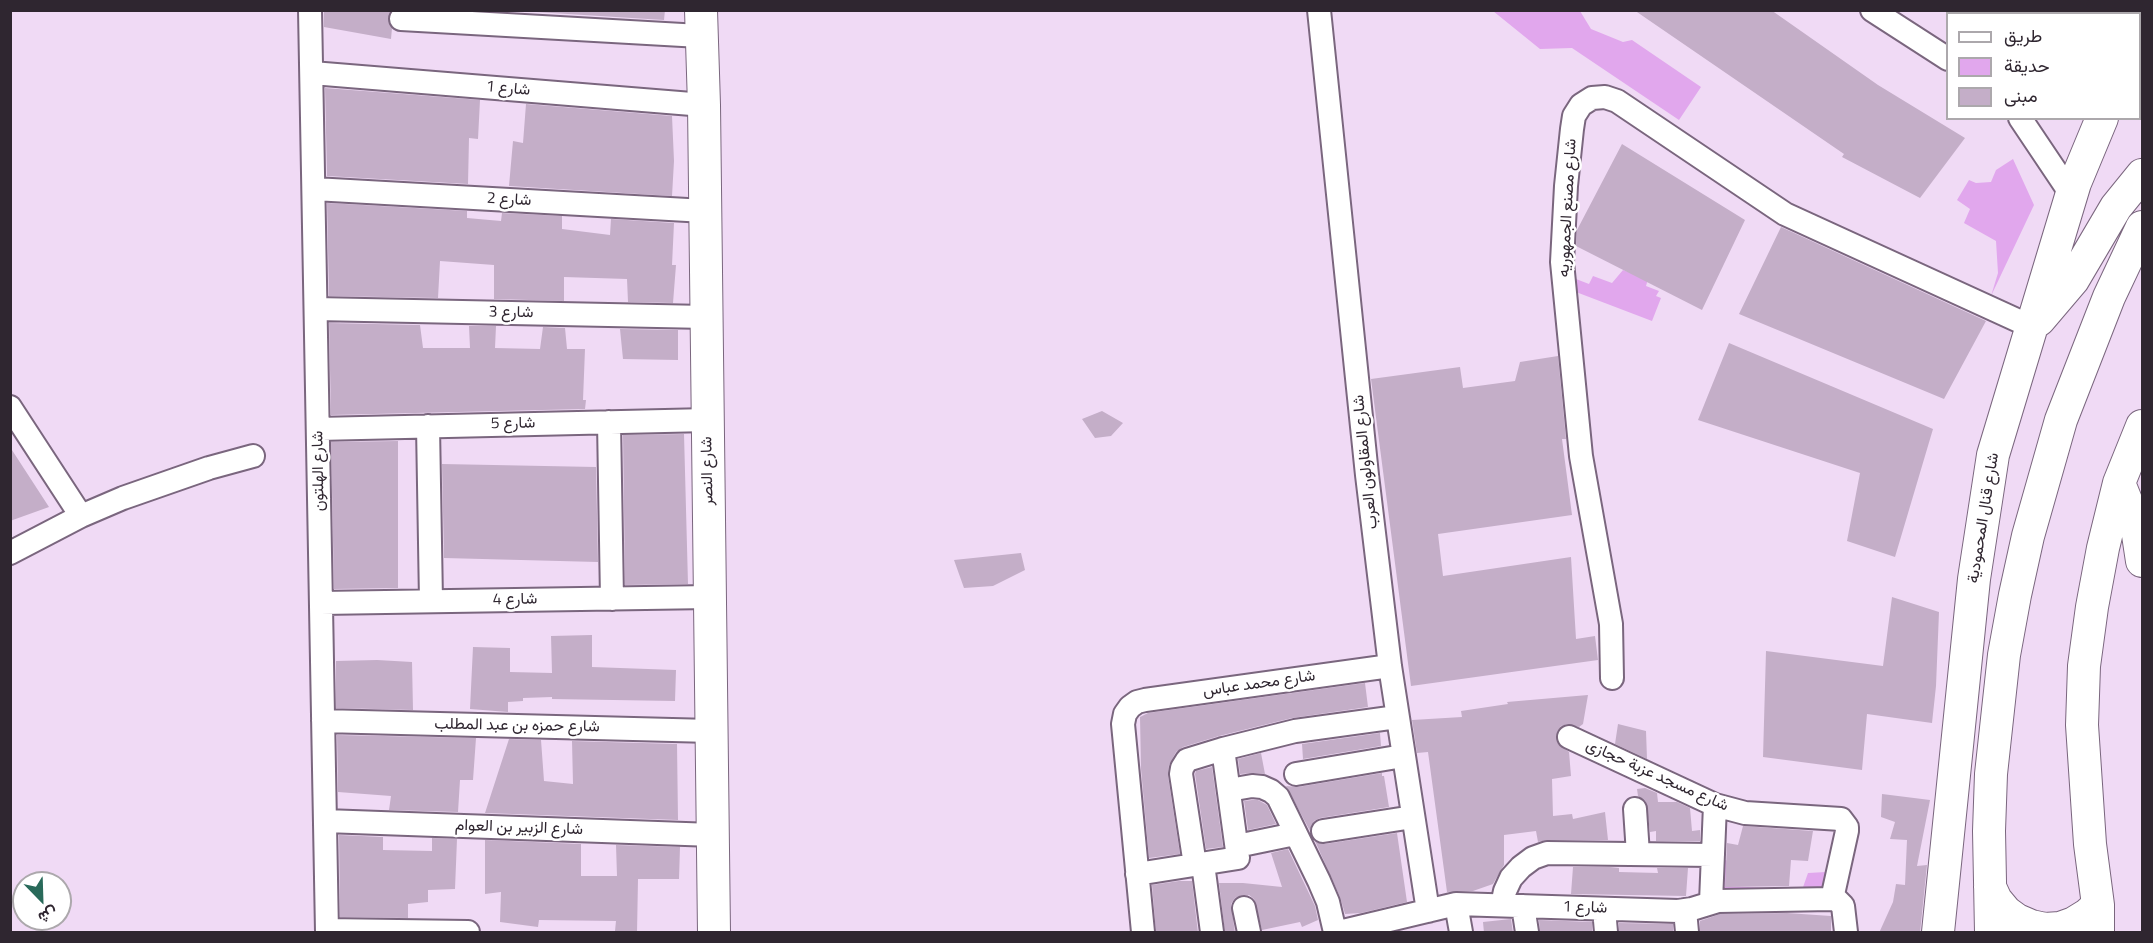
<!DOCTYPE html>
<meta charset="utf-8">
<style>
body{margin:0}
#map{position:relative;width:2153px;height:943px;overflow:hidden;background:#f0daf5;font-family:"Titillium Web",Vazirmatn,sans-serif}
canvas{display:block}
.frame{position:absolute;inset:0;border:12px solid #2f2630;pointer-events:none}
.legend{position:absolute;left:1946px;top:12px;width:195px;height:108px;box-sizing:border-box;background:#fff;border:2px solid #aca8ac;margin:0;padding:8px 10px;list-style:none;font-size:18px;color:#2f2630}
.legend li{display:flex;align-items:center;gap:12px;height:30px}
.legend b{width:30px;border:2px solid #aca8ac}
.north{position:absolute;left:12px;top:871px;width:60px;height:60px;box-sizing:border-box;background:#fff;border:2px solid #aca8ac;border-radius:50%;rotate:157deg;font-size:16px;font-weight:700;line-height:24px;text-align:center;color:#2f2630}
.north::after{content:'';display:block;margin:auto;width:21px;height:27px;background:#296a5a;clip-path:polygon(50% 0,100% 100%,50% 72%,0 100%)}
</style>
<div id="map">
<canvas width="2153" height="943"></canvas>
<div class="frame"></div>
<ul class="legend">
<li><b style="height:8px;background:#fff"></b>طريق</li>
<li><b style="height:16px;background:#e1a7ed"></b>حديقة</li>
<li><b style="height:16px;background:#c4aec8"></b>مبنى</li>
</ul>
<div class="north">ش</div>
</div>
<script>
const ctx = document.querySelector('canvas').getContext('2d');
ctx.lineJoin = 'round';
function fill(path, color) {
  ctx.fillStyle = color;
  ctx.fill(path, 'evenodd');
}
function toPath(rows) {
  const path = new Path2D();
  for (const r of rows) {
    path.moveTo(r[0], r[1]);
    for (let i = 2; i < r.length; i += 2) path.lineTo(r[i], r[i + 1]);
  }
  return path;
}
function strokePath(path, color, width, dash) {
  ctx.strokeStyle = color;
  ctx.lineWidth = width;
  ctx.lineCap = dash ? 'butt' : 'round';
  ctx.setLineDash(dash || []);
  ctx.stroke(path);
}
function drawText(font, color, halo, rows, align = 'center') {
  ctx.font = font + ' "Titillium Web",Vazirmatn,sans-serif';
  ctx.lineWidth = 5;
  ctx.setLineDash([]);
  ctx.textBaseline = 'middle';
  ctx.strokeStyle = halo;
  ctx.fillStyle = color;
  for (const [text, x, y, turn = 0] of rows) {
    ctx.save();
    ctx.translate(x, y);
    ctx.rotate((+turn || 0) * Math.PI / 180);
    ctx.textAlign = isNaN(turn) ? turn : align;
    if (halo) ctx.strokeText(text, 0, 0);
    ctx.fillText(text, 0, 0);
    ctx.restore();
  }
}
fill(toPath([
 [1493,11,1580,11,1591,29,1623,42,1632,40,1701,87,1679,120,1572,48,1540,49],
 [2013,159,2034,205,1991,296,1998,273,1996,241,1964,223,1970,209,1957,200,1969,180,1976,183,1991,182,1996,170],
 [1623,270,1648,279,1646,286,1659,291,1656,296,1661,298,1652,321,1576,292,1576,279,1589,284,1593,276,1612,283],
 [1717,858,1729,861,1729,886,1802,890,1808,873,1826,872,1824,895,1716,896]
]), '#e1a7ed');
fill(toPath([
 [324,10,391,10,388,19,392,28,391,39,324,27],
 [504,10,665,10,664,20],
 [1634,10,1771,10,1878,85,1965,138,1920,198,1842,157,1844,154],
 [325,88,480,100,478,139,469,138,468,184,327,176],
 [526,104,672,116,674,161,672,196,509,186,513,141,523,143],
 [1622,144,1745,220,1702,310,1576,246,1577,230],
 [327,203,467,211,467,218,501,221,502,213,562,216,562,229,610,235,611,219,674,223,672,265,676,265,673,303,628,302,627,279,564,277,564,301,494,299,494,265,440,261,438,298,329,296],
 [1781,227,1986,321,1944,399,1739,314],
 [329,323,420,325,423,348,470,348,469,326,496,326,495,348,540,349,543,327,565,328,567,349,585,349,583,400,586,400,585,409,331,415],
 [620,329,678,330,678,360,623,359],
 [1729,343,1933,429,1895,557,1847,541,1860,473,1698,420],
 [1558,356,1566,439,1562,439,1572,515,1438,534,1443,576,1571,557,1576,639,1595,636,1598,660,1411,686,1371,379,1460,367,1463,388,1515,381,1520,362],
 [1102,411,1123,423,1111,436,1095,438,1082,419],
 [684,434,688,584,625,585,623,435],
 [398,441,398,588,334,589,331,442],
 [10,447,49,507,10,521],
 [442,464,596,467,598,562,444,558],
 [1021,553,1025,570,993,586,964,588,954,560],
 [1892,597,1939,612,1936,686,1932,723,1867,714,1862,770,1763,757,1766,651,1883,666],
 [592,635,592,667,676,670,675,701,552,699,552,697,523,698,523,701,508,702,508,712,470,709,473,647,510,648,510,672,552,673,551,636],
 [377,660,412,662,413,710,336,708,336,661],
 [1365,683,1368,707,1292,718,1219,736,1183,747,1176,752,1169,765,1168,776,1180,854,1149,858,1141,769,1140,717,1148,713],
 [1588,695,1583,724,1579,727,1567,724,1561,726,1557,732,1558,744,1569,752,1571,776,1552,779,1553,816,1572,814,1573,819,1605,812,1608,840,1547,840,1538,842,1536,831,1504,835,1504,865,1493,884,1473,891,1447,892,1428,752,1417,753,1412,720,1462,717,1461,711,1508,704,1507,702],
 [1618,724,1646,731,1647,759,1615,744],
 [1380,733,1381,746,1303,759,1302,744],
 [337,735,476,738,473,780,460,780,458,812,389,810,391,796,338,792],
 [509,739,541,740,544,781,573,784,572,741,677,744,678,820,485,813],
 [1261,753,1265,774,1253,773,1240,774,1238,759],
 [1212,767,1223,847,1206,849,1195,774,1196,771],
 [1382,773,1382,776,1384,776,1389,807,1320,818,1314,821,1310,831,1286,786,1298,787],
 [1645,788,1657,793,1658,802,1677,802,1690,808,1692,831,1700,830,1700,841,1656,841,1656,831,1650,832,1646,802,1638,796,1637,789],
 [1882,794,1930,800,1917,866,1927,865,1920,933,1879,933,1893,902,1896,884,1905,885,1907,840,1890,839,1895,822,1881,817],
 [1252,800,1258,800,1267,805,1276,824,1248,830,1244,801],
 [1743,826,1813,831,1808,861,1791,860,1789,886,1725,887,1727,843,1738,845],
 [1397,833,1407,902,1361,913,1345,914,1340,897,1315,841,1325,844],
 [339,835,383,837,383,850,432,851,432,838,457,839,455,889,428,890,428,902,408,904,408,918,340,917],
 [485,840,581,844,581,876,617,876,616,845,680,847,679,879,638,879,637,933,615,931,616,921,539,920,538,927,500,922,501,892,485,894],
 [1288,849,1315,906,1318,920,1302,927,1300,922,1262,930,1254,899,1249,895,1242,895,1235,898,1231,904,1235,933,1225,933,1219,883,1243,883,1282,887,1271,853],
 [1573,867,1610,867,1619,868,1619,872,1658,873,1657,868,1688,868,1686,896,1571,894],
 [1179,881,1192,881,1198,933,1156,933,1152,885],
 [1787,913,1831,916,1831,933,1700,933,1700,921,1720,914],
 [1511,919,1513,933,1484,933,1483,922],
 [1539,920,1592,922,1592,933,1540,933],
 [1619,923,1673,924,1673,933,1619,933]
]), '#c4aec8');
const street = toPath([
 [310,10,327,932],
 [1319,10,1367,475,1390,666,1428,911],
 [1872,10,1948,59],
 [401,19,700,36],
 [312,73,704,105],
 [2020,118,2071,194],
 [314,189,705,211],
 [316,309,706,317],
 [10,407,81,516],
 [609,422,612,599],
 [428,426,431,601],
 [318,429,708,420],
 [10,553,81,516,123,498,209,468,253,456],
 [321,603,710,597],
 [1612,678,1611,624,1581,456,1562,262,1566,186,1572,129,1574,116,1581,105,1592,98,1605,97,1617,101,1785,214,2032,327],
 [323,721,711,731],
 [1569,737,1715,805,1745,813,1841,819,1847,827,1847,831,1832,899],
 [1296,774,1403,756],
 [1229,790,1252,786,1262,787,1271,791,1278,797,1319,881,1328,902,1335,932],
 [1635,809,1638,854],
 [325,821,713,835],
 [1323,831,1413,817],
 [1237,846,1295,834],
 [1203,864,1212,932],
 [1195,865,1181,774,1182,768,1187,760,1223,749,1295,731,1397,717],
 [1137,874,1238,858,1223,749],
 [1711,902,1715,805],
 [1456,904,1461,932],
 [1502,905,1505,891,1511,878,1521,867,1533,858,1547,853,1713,855],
 [1523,906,1527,932],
 [1244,908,1249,932],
 [1604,909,1606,932],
 [1685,910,1687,932],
 [327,930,468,932],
 [1143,932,1123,724,1125,714,1130,707,1137,702,1145,700,1390,666],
 [1339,932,1456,904,1678,911,1692,909,1718,901,1832,899,1837,900,1843,906,1846,932]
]);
const secondary = toPath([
 [701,10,704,105,714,932],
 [2140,49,2142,44],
 [2039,320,2073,280,2116,207,2142,175],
 [2119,483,2137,528,2142,561],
 [1990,887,1996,900,2006,912,2017,920,2031,926,2045,929,2060,928,2074,923,2087,915,2098,905],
 [1938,932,1974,579,1993,455,2075,183,2102,118],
 [1991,932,1989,831,1991,774,2004,655,2015,595,2028,536,2061,420,2109,297,2142,227],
 [2098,932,2098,905,2090,844,2082,725,2084,666,2092,607,2103,548,2119,483,2142,426]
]);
strokePath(street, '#7a667e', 26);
strokePath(secondary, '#7a667e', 34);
strokePath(street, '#fff', 22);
strokePath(secondary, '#fff', 32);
drawText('16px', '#2f2630', '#fff', [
 ["شارع 1",508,89,5],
 ["شارع 2",509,200,3],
 ["شارع مصنع الجمهوريه",1568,208,-87],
 ["شارع 3",511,313,1],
 ["شارع 5",513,424,-1],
 ["شارع المقاولون العرب",1366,462,-96],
 ["شارع الهلتون",319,471,-91],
 ["شارع النصر",708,471,-91],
 ["شارع قنال المحمودية",1984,518,-81],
 ["شارع 4",515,600,-1],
 ["شارع محمد عباس",1259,684,-8],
 ["شارع حمزه بن عبد المطلب",517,726,1],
 ["شارع مسجد عزبة حجازى",1657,776,24],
 ["شارع الزبير بن العوام",519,828,2],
 ["شارع 1",1585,908,2]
]);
</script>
